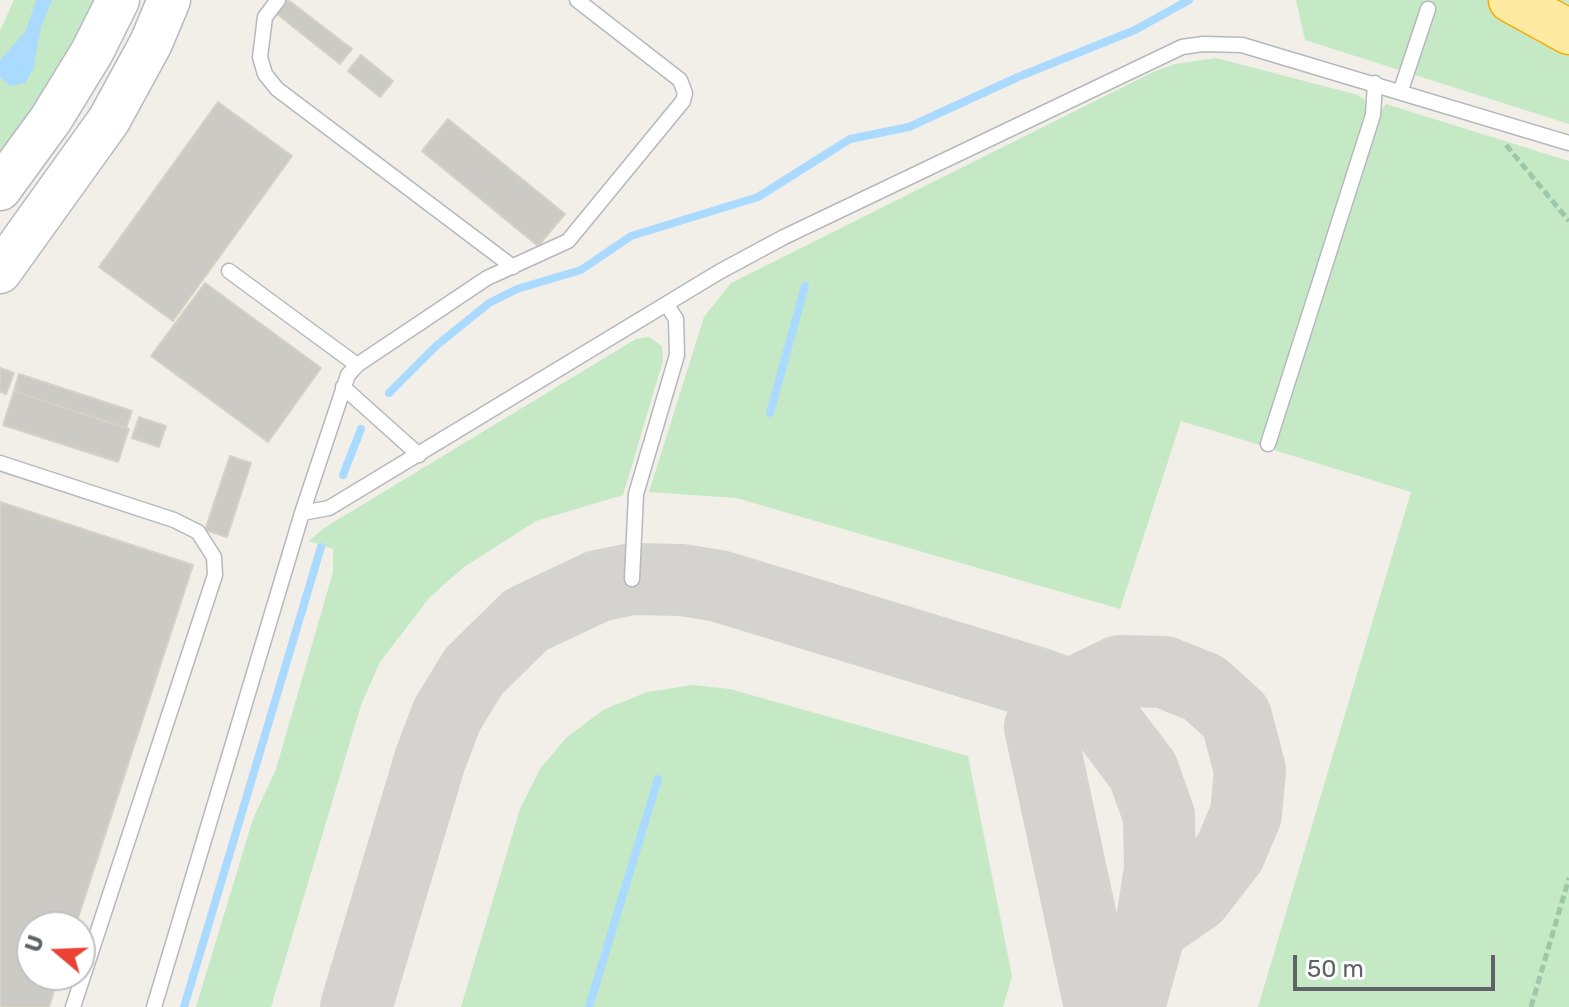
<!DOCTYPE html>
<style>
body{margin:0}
#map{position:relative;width:1569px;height:1007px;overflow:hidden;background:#f1efe8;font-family:Rubik,sans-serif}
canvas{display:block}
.north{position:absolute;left:16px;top:911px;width:80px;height:80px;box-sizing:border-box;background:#fff;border:2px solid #bfc1c3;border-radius:50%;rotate:289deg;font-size:22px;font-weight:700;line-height:32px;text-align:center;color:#5f6368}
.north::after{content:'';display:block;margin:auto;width:28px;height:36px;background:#ea4335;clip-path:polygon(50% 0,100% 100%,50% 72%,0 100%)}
.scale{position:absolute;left:1293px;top:955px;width:202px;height:36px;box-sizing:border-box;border:4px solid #5f6368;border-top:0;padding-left:10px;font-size:24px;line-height:28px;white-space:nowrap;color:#5f6368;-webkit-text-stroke:6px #fff;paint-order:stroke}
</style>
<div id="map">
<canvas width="1569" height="1007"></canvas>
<div class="north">U</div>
<div class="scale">50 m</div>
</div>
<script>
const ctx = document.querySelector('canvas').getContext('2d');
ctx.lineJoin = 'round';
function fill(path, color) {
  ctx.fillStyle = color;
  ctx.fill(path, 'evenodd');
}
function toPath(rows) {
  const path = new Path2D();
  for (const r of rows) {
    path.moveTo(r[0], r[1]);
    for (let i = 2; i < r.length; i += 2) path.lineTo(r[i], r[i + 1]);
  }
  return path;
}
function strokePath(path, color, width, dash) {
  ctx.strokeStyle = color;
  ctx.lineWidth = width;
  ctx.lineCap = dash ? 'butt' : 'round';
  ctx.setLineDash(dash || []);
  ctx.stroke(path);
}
fill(toPath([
 [14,0,94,0,64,61,0,159,0,31],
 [1296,0,1569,0,1569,124,1305,40],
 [1216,58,1358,95,1365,100,1366,111,1260,445,1181,421,1120,609,736,498,649,492,704,317,731,283,1153,72,1175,64],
 [1386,104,1569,161,1569,1007,1258,1007,1411,492,1274,450,1381,111],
 [649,337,662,346,663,361,623,495,536,521,464,567,430,597,380,662,361,705,271,1007,196,1007,253,819,276,769,333,572,333,549,309,541,324,528,636,339],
 [693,685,730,689,968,756,1012,976,1003,1007,461,1007,520,809,540,769,566,738,603,710,647,692]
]), '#c5e8c5');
fill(toPath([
 [36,0,52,0,41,27,33,70,25,83,10,86,0,77,0,60,26,31]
]), '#aadaff');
strokePath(toPath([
 [389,393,436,346,489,303,517,289,581,270,631,236,758,197,850,139,909,127,1018,77,1135,30,1189,0],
 [770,413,805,286],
 [343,475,361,429],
 [184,1007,321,547],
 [589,1007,658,779]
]), '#aadaff', 8);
strokePath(toPath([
 [356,1007,430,760,447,715,474,671,526,620,598,586,632,579,682,580,719,586,1040,684,1070,695,1102,717,1143,771,1159,816,1160,869,1151,927,1129,1007],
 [1100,1007,1040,727,1070,695,1120,671,1164,672,1204,688,1236,717,1250,770,1246,814,1230,852,1196,896,1151,927]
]), '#d4d3d0', 72);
const building = toPath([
 [288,0,352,49,340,64,277,14,288,0],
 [361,55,393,81,380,97,348,71,361,55],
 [218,102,292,156,173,321,99,267,218,102],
 [448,119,565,214,538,246,422,151,448,119],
 [205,283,321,368,268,442,151,356,205,283],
 [0,368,14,373,6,394,0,392,0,368],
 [19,374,132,411,126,428,14,391,19,374],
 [14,391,129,429,118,462,3,425,14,391],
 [139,417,166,426,159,447,132,438,139,417],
 [230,456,251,463,227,537,205,530,230,456],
 [0,502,193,565,75,927,32,927,32,975,59,975,49,1007,0,1007,0,502]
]);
fill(building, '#cccac5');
strokePath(building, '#d6d1c6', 2);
const service = toPath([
 [278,0,265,17,260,57,265,74,277,89,513,267],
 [1401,90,1428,9],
 [229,271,357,365],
 [343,387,419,455],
 [1268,444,1373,115,1375,83],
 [0,463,174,520,198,532,214,557,215,575,73,1007],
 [302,513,348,375,357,365,487,278,568,241,683,101,685,93,680,80,577,0],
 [632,579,636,494,677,355,676,319,667,305],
 [154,1007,302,513,329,508,719,272,784,237,1182,47,1203,44,1242,45,1569,143]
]);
const secondary = toPath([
 [0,189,51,119,92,52,118,0],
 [0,272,109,120,151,43,169,0]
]);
const trunk = toPath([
 [1511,0,1569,32]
]);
strokePath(service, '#b5b8bc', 17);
strokePath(secondary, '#b6babf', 45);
strokePath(trunk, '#f9ab00', 47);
strokePath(toPath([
 [1506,145,1569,221],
 [1531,1007,1569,878]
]), '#9cc7a9', 5, [8, 4]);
strokePath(service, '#fff', 14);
strokePath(secondary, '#fff', 42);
strokePath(trunk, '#feeaa1', 44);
</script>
